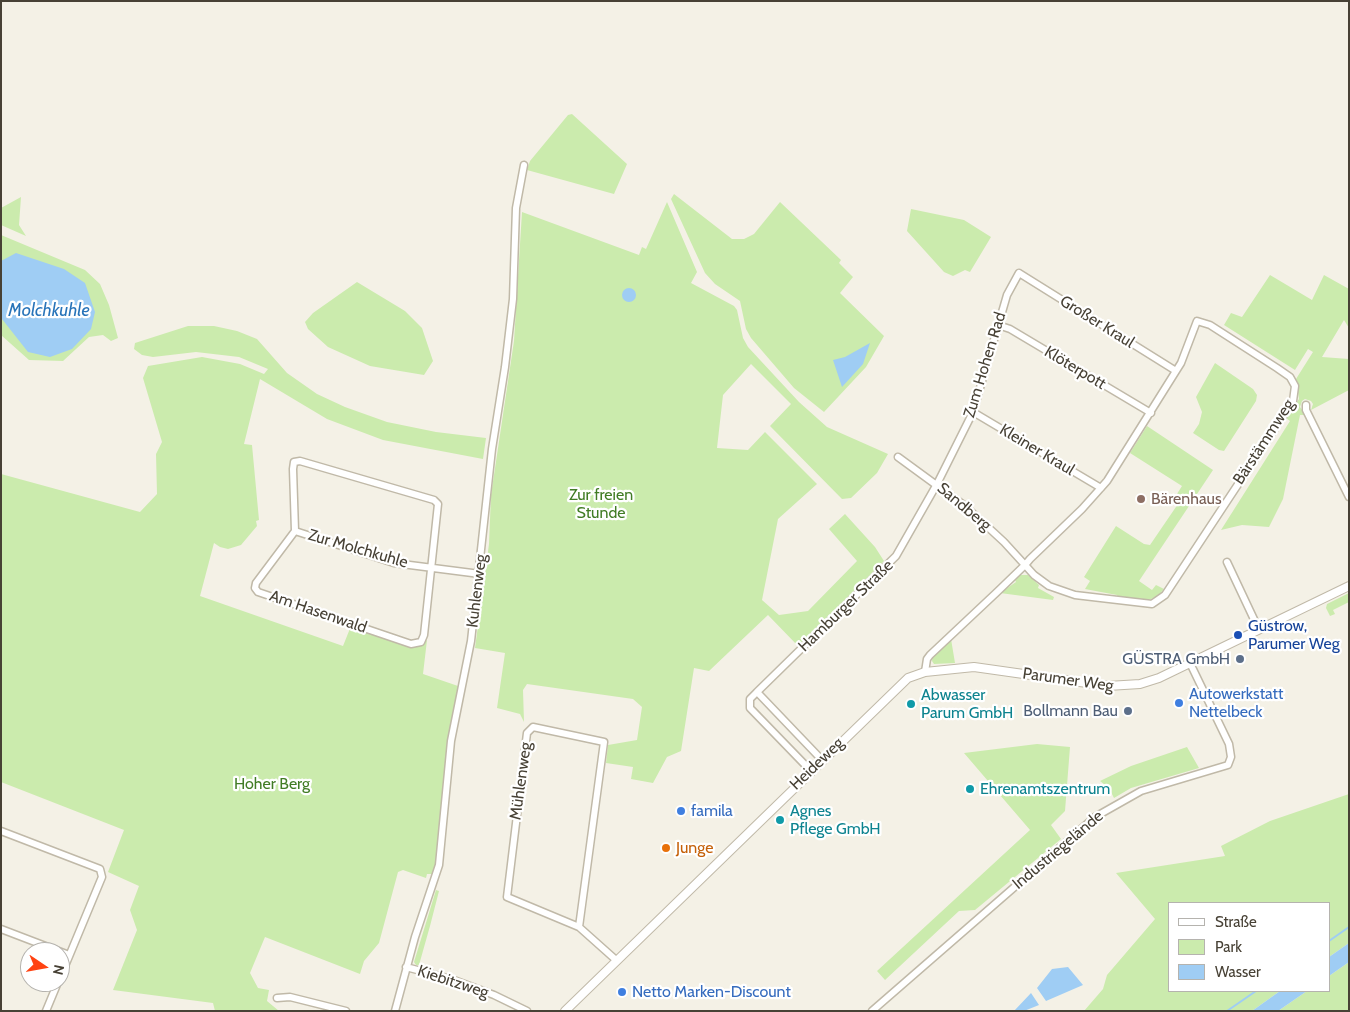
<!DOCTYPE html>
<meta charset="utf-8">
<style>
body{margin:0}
#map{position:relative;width:1350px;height:1012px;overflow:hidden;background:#f4f1e6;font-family:Cabin,sans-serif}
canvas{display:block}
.frame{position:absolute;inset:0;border:2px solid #474135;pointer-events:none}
.legend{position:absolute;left:1168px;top:902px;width:162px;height:90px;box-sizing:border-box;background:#fff;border:1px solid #b5b3ae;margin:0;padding:6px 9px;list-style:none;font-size:15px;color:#474135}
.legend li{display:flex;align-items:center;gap:10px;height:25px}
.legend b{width:25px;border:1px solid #b5b3ae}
.north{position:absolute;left:20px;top:942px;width:50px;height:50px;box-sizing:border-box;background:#fff;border:1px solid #b5b3ae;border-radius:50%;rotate:102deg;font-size:14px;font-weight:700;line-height:20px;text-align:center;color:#474135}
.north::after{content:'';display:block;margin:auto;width:18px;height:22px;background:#ff4312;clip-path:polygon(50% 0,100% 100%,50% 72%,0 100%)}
</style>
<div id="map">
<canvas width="1350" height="1012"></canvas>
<div class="frame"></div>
<ul class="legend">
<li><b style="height:6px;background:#fff"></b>Straße</li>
<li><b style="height:14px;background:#cbebad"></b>Park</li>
<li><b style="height:14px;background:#9fcdf4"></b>Wasser</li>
</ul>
<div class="north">N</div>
</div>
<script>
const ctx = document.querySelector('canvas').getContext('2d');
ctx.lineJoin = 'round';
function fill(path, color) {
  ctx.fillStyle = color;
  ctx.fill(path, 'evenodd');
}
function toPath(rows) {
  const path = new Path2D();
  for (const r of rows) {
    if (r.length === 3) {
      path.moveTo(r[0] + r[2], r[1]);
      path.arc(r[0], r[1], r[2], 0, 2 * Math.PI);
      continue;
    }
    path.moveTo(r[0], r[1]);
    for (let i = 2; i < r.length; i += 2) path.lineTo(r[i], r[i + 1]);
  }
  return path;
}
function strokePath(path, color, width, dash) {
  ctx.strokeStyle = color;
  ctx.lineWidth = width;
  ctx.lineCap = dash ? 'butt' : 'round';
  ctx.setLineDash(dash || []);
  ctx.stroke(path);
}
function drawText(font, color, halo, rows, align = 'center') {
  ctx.font = font + ' Cabin,sans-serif';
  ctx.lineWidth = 4.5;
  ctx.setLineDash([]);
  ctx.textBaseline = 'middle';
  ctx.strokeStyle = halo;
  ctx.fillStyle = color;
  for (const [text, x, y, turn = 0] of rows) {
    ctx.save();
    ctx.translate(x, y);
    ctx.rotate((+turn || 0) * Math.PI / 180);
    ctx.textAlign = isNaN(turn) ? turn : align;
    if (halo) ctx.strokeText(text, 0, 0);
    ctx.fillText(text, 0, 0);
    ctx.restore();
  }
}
fill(toPath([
 [572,114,627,164,614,194,527,170,530,161,568,115],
 [674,194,732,239,744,239,754,234,780,202,841,260,839,263,853,277,840,293,884,336,866,367,824,412,794,388,751,338,746,329,740,301,715,284,705,273,671,199],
 [21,197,19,225,26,236,1,225,1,208],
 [667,202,697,272,691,283,734,306,737,310,743,338,748,347,799,402,827,427,888,454,877,473,851,498,842,499,770,426,791,404,751,364,723,395,717,448,748,450,765,432,817,484,778,519,762,600,779,615,808,611,857,561,829,529,845,514,875,547,884,561,798,646,768,615,709,671,694,668,681,751,667,757,653,783,631,779,633,767,606,763,608,745,637,740,642,707,633,699,527,684,523,690,524,722,520,714,497,708,505,653,475,648,489,544,491,495,514,341,522,212,639,255,642,247,646,249],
 [911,209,964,220,991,237,970,272,965,270,953,276,944,272,907,231],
 [1,235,85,270,100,284,109,305,118,338,111,341,103,335,89,337,63,361,29,360,1,335],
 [1270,275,1312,300,1324,275,1349,289,1349,328,1344,320,1322,357,1349,359,1349,390,1311,410,1313,404,1311,401,1305,399,1302,401,1300,407,1306,415,1300,415,1283,499,1269,527,1242,525,1221,530,1290,421,1286,418,1299,399,1296,379,1313,352,1308,349,1295,370,1224,325,1231,313,1242,317],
 [357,282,405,311,422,328,433,361,424,375,370,366,328,347,308,329,305,322,313,313],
 [188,326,214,326,237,331,257,339,287,373,317,394,345,407,387,422,436,432,486,438,483,459,383,440,327,419,260,379,244,444,252,445,259,520,256,521,257,526,241,545,228,549,220,547,214,543,200,596,343,646,351,626,411,647,418,647,427,640,423,674,458,686,448,739,439,848,433,874,427,874,426,878,403,870,398,872,379,943,364,961,360,974,265,937,250,973,258,988,269,990,267,1001,279,1011,215,1011,213,1003,113,990,137,930,130,910,139,886,108,872,124,830,1,782,1,474,140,512,157,494,156,454,162,442,143,378,148,366,202,357,240,364,264,374,268,369,239,357,196,352,153,357,142,355,134,349,135,343],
 [1215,363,1253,389,1257,395,1256,401,1224,451,1219,450,1193,433,1199,424,1202,412,1196,397],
 [1147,426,1213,470,1139,581,1152,590,1156,585,1164,589,1158,596,1144,602,1119,599,1117,595,1085,589,1090,581,1084,577,1116,526,1144,544,1150,545,1180,501,1175,497,1182,486,1130,453],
 [1019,575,1028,575,1039,585,1038,588,1054,597,1053,600,1000,593,1016,582,1015,580],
 [1349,593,1349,602,1333,610,1335,614,1330,616,1326,608,1327,604],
 [951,639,955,663,934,664,932,661,933,656],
 [1037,744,1070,747,1065,811,1051,825,1061,839,975,910,959,911,885,980,877,971,1030,830,964,753],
 [1187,747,1199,768,1131,788,1114,798,1109,788,1100,781,1131,766],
 [1349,794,1349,943,1329,957,1329,903,1169,903,1169,991,1280,991,1252,1011,1084,1011,1103,989,1107,975,1155,919,1116,873,1225,856,1221,846,1270,821],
 [436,890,439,891,430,926,419,965,416,965,414,962],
 [1349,962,1349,1011,1278,1011,1307,991,1329,991,1329,976]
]), '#cbebad');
fill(toPath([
 [16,253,64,269,85,283,95,312,91,329,72,349,50,357,28,352,2,319,1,261],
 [629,295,7],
 [870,343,863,364,842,387,833,360,845,357],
 [1349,943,1349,962,1329,976,1329,957],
 [1068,967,1083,985,1046,1001,1037,988,1052,969],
 [1280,991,1307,991,1278,1011,1252,1011],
 [1031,993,1039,1005,1024,1011,1014,1011]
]), '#9fcdf4');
strokePath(toPath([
 [1329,941,1349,927],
 [1227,1011,1256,991]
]), '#9fcdf4', 2);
const minor = toPath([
 [998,325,1010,329,1151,413],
 [1306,405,1306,410,1349,497],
 [973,412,1101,488],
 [898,457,965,506,1004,542,1025,565,1034,575,1049,586,1075,595,1152,604,1165,595,1293,401,1295,386,1290,377,1277,368,1210,325,1197,321,1181,363,1107,481,1082,509,1030,559,1025,565,996,593,930,655,927,659,925,672],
 [300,461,434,500,438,504,424,635,421,642,411,644,258,592,255,588,256,583,295,531,293,469,294,462,300,461],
 [295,531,394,563,480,574],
 [1227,562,1259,630],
 [757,692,896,556,937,484,973,412,1007,295,1019,273,1176,371],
 [811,771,750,708,750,699,757,692,822,760],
 [1,831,100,869,102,877,60,978],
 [579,927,604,742,533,727,527,733,507,897,579,927,616,960],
 [1,929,69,955],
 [406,967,451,979,494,995,527,1011],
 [277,998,290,997,346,1011],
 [46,1011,58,982],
 [395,1011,415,937,439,865,451,741,471,641,492,449,505,367,513,299,516,208,524,165],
 [872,1011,1095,817,1141,791,1228,765,1231,757,1229,744,1190,663]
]);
const tertiary = toPath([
 [565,1011,908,678,925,672,974,667,1108,686,1140,684,1159,678,1349,586]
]);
strokePath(minor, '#c0b9a8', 9);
strokePath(tertiary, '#c0b9a8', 10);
strokePath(minor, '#fff', 6);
strokePath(tertiary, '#fff', 8);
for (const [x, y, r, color] of [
 [1141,499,5,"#8d6e63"],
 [1238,635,5,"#1a4fb4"],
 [1240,659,5,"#5c6f8a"],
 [1179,703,5,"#3f7fe0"],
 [911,704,5,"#0f9aa8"],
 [1128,711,5,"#5c6f8a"],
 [970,789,5,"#0f9aa8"],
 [681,811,5,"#3f7fe0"],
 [780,820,5,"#0f9aa8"],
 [666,848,5,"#e8710a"],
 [622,992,5,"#3f7fe0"]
]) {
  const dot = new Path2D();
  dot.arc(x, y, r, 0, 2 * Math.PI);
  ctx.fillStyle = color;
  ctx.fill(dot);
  strokePath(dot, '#fff', 2);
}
drawText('16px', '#474135', '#fff', [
 ["Großer Kraul",1097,322,32],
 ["Zum Hohen Rad",985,365,-73],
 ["Klöterpott",1075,368,31],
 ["Bärstämmweg",1264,442,-57],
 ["Kleiner Kraul",1037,450,31],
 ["Sandberg",964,507,40],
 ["Zur Molchkuhle",358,549,16],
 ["Kuhlenweg",477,591,-83],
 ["Hamburger Straße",846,606,-44],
 ["Am Hasenwald",318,612,19],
 ["Parumer Weg",1068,680,8],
 ["Heideweg",817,764,-44],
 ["Mühlenweg",521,781,-82],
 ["Industriegelände",1058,850,-40],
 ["Kiebitzweg",453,982,18]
]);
drawText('16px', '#417c25', '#fff', [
 ["Zur freien",601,495],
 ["Stunde",601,513],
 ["Hoher Berg",272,784]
]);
drawText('16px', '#785e54', '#fff', [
 ["Bärenhaus",1151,499]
], 'left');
drawText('16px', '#164399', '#fff', [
 ["Güstrow,",1248,626],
 ["Parumer Weg",1248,644]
], 'left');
drawText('16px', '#4e5e75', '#fff', [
 ["GÜSTRA GmbH",1230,659],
 ["Bollmann Bau",1118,711]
], 'right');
drawText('16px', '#366cbe', '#fff', [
 ["Autowerkstatt",1189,694],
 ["Nettelbeck",1189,712],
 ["famila",691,811],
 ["Netto Marken-Discount",632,992]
], 'left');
drawText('16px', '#0d838f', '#fff', [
 ["Abwasser",921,695],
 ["Parum GmbH",921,713],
 ["Ehrenamtszentrum",980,789],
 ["Agnes",790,811],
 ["Pflege GmbH",790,829]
], 'left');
drawText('16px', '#c56008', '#fff', [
 ["Junge",676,848]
], 'left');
drawText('italic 18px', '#2874b9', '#fff', [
 ["Molchkuhle",49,311]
]);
</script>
